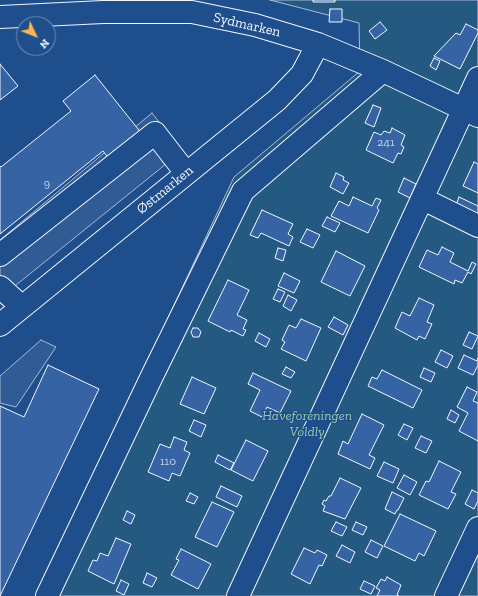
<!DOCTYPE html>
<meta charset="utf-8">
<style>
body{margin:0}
#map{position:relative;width:478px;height:596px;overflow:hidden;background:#1f4e8c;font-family:"Zilla Slab",serif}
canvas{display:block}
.north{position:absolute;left:16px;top:16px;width:40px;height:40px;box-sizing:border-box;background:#1f4e8c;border:1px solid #7391ba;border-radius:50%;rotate:133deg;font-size:11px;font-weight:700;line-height:16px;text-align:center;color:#f2f6ff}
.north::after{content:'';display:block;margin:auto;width:14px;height:18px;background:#ffb74d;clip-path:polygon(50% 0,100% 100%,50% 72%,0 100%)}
</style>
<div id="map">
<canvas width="478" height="596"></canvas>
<div class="north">N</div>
</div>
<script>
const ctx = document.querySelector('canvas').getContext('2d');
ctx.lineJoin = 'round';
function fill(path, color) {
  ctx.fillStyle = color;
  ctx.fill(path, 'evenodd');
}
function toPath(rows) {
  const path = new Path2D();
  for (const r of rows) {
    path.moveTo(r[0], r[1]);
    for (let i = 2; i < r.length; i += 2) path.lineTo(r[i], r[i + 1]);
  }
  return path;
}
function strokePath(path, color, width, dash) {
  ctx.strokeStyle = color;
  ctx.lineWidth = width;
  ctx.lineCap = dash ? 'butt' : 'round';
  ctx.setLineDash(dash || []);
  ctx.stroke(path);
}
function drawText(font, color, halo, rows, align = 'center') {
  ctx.font = font + ' "Zilla Slab",serif';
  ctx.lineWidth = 3;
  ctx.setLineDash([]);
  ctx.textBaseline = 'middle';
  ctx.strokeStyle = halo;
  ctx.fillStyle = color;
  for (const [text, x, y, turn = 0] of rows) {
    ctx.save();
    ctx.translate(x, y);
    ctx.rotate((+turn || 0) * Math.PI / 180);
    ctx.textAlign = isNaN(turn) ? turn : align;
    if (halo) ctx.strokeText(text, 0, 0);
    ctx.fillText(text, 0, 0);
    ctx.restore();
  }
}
const green = toPath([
 [270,0,478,0,478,596,38,596,234,177,360,71,359,23,270,0]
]);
fill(green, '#245a82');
strokePath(green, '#a8bbd7', 1);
const parking = toPath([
 [152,113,182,151,0,298,0,240,152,113],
 [41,340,56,347,16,407,0,403,0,376,41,340]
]);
fill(parking, '#305b95');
strokePath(parking, '#a8bbd7', 1);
const building = toPath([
 [313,0,335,0,335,2,313,2,313,0],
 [330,9,342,9,342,22,329,22,330,9],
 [380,22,387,30,375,39,369,31,380,22],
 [466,24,478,30,478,33,460,69,434,56,456,33,460,35,466,24],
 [434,58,440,61,436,70,430,66,434,58],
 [0,64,18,86,0,100,0,64],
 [95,75,142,134,110,160,103,151,0,234,0,166,1,167,71,111,63,101,95,75],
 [373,105,381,108,374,127,365,123,373,105],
 [392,128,405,135,401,145,404,147,401,154,398,153,393,163,366,150,374,132,381,135,384,131,390,133,392,128],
 [474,162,478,164,478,193,463,186,474,162],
 [336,173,344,177,343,180,349,183,343,194,330,187,336,173],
 [404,178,416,184,410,198,398,192,404,178],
 [353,197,372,206,376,198,381,200,377,208,379,210,368,233,331,216,339,201,349,206,353,197],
 [459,197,478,206,478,216,456,205,459,197],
 [262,210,293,224,288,234,293,237,289,246,261,233,258,238,250,235,262,210],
 [327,217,340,223,335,232,322,226,327,217],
 [307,229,320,235,313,248,300,242,307,229],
 [442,247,454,253,450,262,468,271,472,262,476,264,471,274,468,272,462,283,455,280,454,284,419,267,427,250,438,255,442,247],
 [278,248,286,250,283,261,275,258,278,248],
 [336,251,365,266,350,296,321,282,336,251],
 [284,273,300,281,294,293,278,286,284,273],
 [228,280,249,290,237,315,247,320,243,329,246,330,243,336,231,330,230,332,208,321,228,280],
 [278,289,285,292,280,302,273,299,278,289],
 [288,295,297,300,291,311,283,306,288,295],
 [419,298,434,305,427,322,432,324,425,339,419,336,417,340,395,328,402,312,410,316,419,298],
 [334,317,348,325,343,335,328,327,334,317],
 [301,319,321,328,306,361,281,349,285,342,282,340,289,325,296,328,301,319],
 [193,328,198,328,201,332,199,337,193,337,191,332,193,328],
 [469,332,478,336,472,349,463,345,469,332],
 [259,333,270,339,266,347,255,341,259,333],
 [441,350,453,356,447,368,435,362,441,350],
 [464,355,477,361,478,358,478,365,473,375,458,368,464,355],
 [48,365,99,389,0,596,0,406,24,417,48,365],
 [286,367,295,372,291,378,282,374,286,367],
 [424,368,435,373,431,382,420,377,424,368],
 [382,370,422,390,413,408,368,386,372,377,377,379,382,370],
 [253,373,291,391,280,413,267,407,262,417,250,411,260,390,248,384,253,373],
 [192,377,216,388,204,414,180,404,192,377],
 [467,387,477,392,473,401,478,403,478,441,459,431,468,413,457,407,467,387],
 [451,410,459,415,455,423,447,419,451,410],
 [362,414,384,425,369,455,375,458,370,469,338,454,343,441,348,444,362,414],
 [194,420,206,425,201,437,189,431,194,420],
 [404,424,413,428,407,440,398,435,404,424],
 [421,436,432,441,426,453,415,448,421,436],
 [174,437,187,442,184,450,190,453,180,476,172,473,169,481,148,472,160,444,170,448,174,437],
 [246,440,268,451,253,481,231,470,246,440],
 [218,455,234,463,230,470,215,462,218,455],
 [439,461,461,472,451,492,456,494,448,509,419,495,426,481,429,482,439,461],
 [384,462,399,469,393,483,377,476,384,462],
 [404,475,417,482,410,495,397,488,404,475],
 [340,478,361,488,345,519,323,511,325,506,322,504,324,500,326,501,329,496,331,496,340,478],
 [221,486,242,496,237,507,216,497,221,486],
 [472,490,478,493,478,501,474,509,465,504,472,490],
 [392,492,404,498,398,510,397,510,395,514,385,509,392,492],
 [190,493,198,497,194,504,186,501,190,493],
 [212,502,234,512,217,547,195,537,212,502],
 [127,511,135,515,131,524,123,520,127,511],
 [400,514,436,531,424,556,419,553,415,561,384,546,400,514],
 [336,522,347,527,342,536,331,531,336,522],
 [356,522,367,527,363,535,352,530,356,522],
 [116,538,131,544,114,584,88,571,93,560,97,561,100,553,108,556,116,538],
 [371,540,383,546,377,558,365,552,371,540],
 [342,545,355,552,350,563,336,556,342,545],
 [304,548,315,553,317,550,327,555,322,566,319,565,310,584,291,574,304,548],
 [181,549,211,564,198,589,171,575,179,560,176,559,181,549],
 [147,573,157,578,152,587,143,583,147,573],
 [387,577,401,585,397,595,399,596,377,596,380,590,376,588,381,579,385,581,387,577],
 [121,580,129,584,124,595,116,591,121,580],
 [364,581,375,586,371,594,360,589,364,581]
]);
fill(building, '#3563a3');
strokePath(building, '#f2f6ff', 1);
const minor = toPath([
 [0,17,103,12,192,12,255,25,318,44,383,71,478,116],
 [423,199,478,226],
 [0,255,155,133,186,173],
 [0,287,22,307],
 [0,325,277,100,302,74,318,44],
 [47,596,152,376,243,191,383,71],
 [238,596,478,78],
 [446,596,478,528]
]);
strokePath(minor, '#f2f6ff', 24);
strokePath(minor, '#1f4e8c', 22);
drawText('12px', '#c3d1e8', null, [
 ["241",386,143],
 ["9",47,184],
 ["110",168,462]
]);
drawText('14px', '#f2f6ff', '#1f4e8c', [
 ["Sydmarken",247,25,13],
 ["Østmarken",165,190,-39]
]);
drawText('italic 14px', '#97c8a6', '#1f4e8c', [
 ["Haveforeningen",307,416],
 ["Voldly",307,432]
]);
</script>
